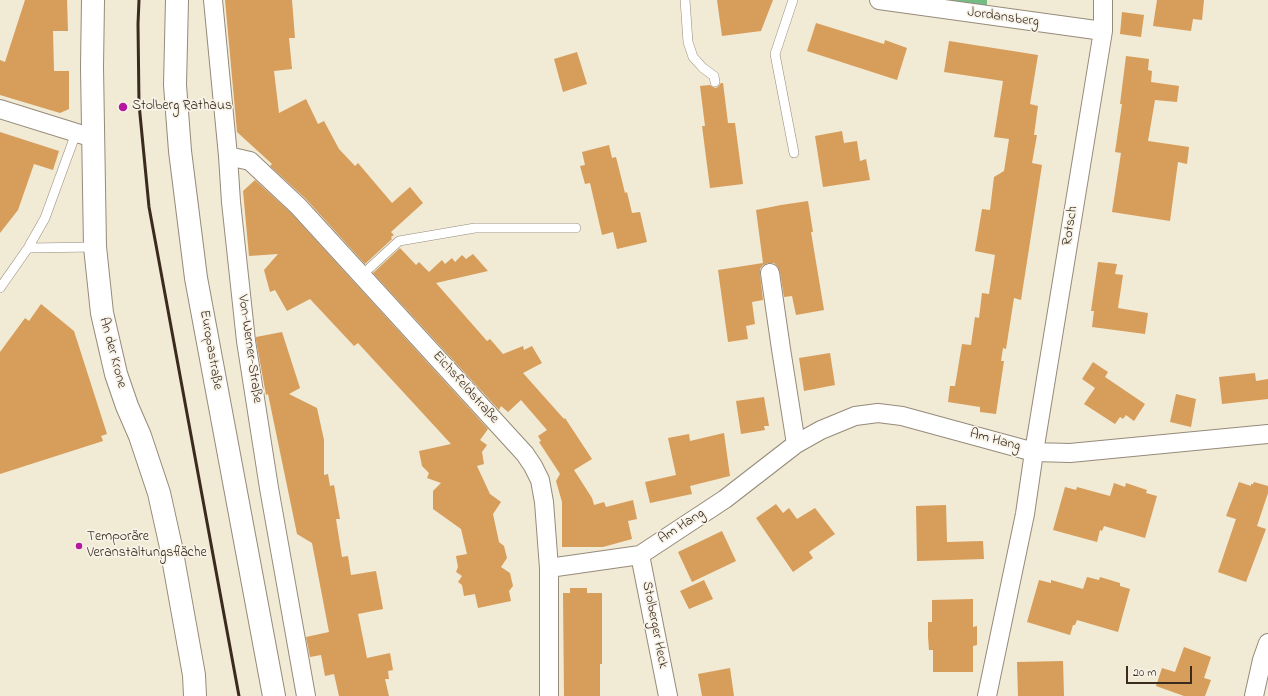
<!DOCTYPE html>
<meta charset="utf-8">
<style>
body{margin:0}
#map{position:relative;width:1268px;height:696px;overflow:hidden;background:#f1ead5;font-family:"Indie Flower",sans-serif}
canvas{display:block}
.scale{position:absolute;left:1126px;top:666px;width:66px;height:18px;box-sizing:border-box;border:2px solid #3b2a1e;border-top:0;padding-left:5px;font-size:12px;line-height:14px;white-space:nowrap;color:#3b2a1e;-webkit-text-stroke:3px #f7f3e8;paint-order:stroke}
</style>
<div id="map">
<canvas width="1268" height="696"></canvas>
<div class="scale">20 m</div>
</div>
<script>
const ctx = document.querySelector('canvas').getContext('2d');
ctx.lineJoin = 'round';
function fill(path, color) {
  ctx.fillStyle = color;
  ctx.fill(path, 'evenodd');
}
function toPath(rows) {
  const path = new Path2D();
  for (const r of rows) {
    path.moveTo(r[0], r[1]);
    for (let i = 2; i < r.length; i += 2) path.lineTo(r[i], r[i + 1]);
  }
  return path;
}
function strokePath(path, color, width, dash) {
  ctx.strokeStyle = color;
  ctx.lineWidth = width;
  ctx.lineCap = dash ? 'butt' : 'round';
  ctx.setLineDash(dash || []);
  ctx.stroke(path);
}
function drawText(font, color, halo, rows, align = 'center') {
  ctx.font = font + ' "Indie Flower",sans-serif';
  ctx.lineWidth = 3.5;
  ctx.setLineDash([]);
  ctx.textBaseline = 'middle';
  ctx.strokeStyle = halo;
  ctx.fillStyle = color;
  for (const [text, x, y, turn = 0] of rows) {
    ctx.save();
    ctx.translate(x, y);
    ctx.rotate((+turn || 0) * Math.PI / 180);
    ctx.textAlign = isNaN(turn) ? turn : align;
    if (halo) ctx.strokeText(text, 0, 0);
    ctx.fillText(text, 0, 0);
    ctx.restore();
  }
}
fill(toPath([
 [936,0,987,0,987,8]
]), '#73bc83');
fill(toPath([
 [25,0,67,0,68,31,53,31,54,71,69,71,69,109,60,113,0,95,0,60,5,62],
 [225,0,292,0,295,38,289,38,292,69,274,71,279,113,306,99,318,124,324,121,339,149,355,166,358,163,392,203,410,187,423,203,391,232,394,235,391,237,392,239,365,264,306,199,270,166,272,164,237,132],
 [717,0,773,0,761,31,722,36],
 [1157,0,1204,0,1202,20,1193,19,1191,31,1153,26],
 [1122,12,1144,15,1141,37,1120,34],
 [816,23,884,44,885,40,907,48,897,80,807,51],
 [949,41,1038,55,1030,104,1038,106,1034,135,1037,135,1032,163,1042,165,1021,300,1014,298,1006,349,1003,348,1001,361,1004,361,996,414,980,412,980,407,948,402,950,386,955,386,962,344,971,345,975,317,979,318,982,293,989,294,995,255,975,251,982,209,990,210,994,177,1004,171,1009,139,994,137,1003,81,944,72],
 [577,52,587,84,563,92,554,59],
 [1126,56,1149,59,1148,70,1152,71,1151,82,1179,86,1177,102,1155,100,1148,141,1189,147,1187,164,1178,162,1170,221,1112,212,1121,153,1115,152,1122,104,1120,104],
 [721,83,723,83,728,123,735,123,743,184,710,188,702,126,705,126,700,86,710,85,713,87,716,88,719,86],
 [842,131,844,143,857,141,860,161,866,159,870,180,823,187,815,136],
 [0,132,59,151,53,170,34,164,18,210,0,233],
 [609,145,612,158,616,157,625,193,627,192,632,213,640,212,647,242,617,249,613,232,602,235,590,183,585,184,580,166,585,165,582,152],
 [255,180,291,213,488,429,480,440,487,445,482,452,484,464,477,466,490,494,501,502,493,514,499,542,504,546,507,558,501,567,510,573,513,586,509,591,511,601,478,608,475,594,464,596,462,585,458,582,462,576,456,572,458,567,456,556,467,554,461,529,433,509,433,491,441,483,427,478,429,473,422,466,419,451,451,444,358,343,354,346,310,299,287,311,275,290,270,292,264,270,278,254,249,256,243,191],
 [808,201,813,232,811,232,824,310,796,315,792,296,784,297,780,272,778,267,774,263,768,263,763,265,760,269,760,274,763,300,752,302,755,324,746,326,748,339,728,342,718,270,763,263,756,210,781,205],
 [400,248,416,265,419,262,429,272,442,260,445,264,452,258,455,262,462,255,466,259,473,254,488,271,436,283,487,341,490,339,503,354,523,346,524,350,532,346,542,363,523,373,564,419,565,418,592,459,574,470,592,498,594,505,604,502,606,507,633,500,637,519,628,521,632,539,603,547,562,547,562,502,556,481,560,474,539,442,541,441,538,436,547,430,521,400,508,412,501,406,499,410,373,273],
 [1098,262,1117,264,1115,274,1123,275,1118,308,1148,313,1145,334,1092,327,1094,311,1091,311],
 [41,304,74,331,107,434,101,436,103,441,0,474,0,352,25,318,29,321],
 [282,332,300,388,289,394,317,408,324,440,324,475,328,474,330,486,334,485,340,519,336,519,342,557,348,556,351,575,376,571,383,609,358,614,367,658,390,653,393,670,388,671,389,679,385,679,389,696,339,696,334,674,325,676,321,655,310,657,306,637,329,632,312,543,297,534,268,394,266,395,256,340,256,337],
 [830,353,835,385,804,391,799,358],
 [1093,362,1108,372,1105,377,1145,404,1134,421,1126,415,1123,419,1120,417,1115,424,1084,404,1095,388,1082,379],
 [1255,373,1256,381,1268,379,1268,399,1222,404,1219,377],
 [1176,394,1196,399,1191,427,1170,422],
 [764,397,769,426,764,426,765,430,741,434,736,401],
 [724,433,730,476,690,486,692,494,650,503,645,482,676,475,668,438,689,434,690,441],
 [1239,482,1251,486,1251,484,1253,484,1254,482,1268,486,1268,493,1257,526,1266,529,1246,582,1218,572,1236,519,1226,516],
 [1114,483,1125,487,1126,483,1147,490,1146,493,1157,496,1145,538,1104,526,1102,531,1100,530,1097,542,1053,530,1065,487,1076,490,1077,487,1110,496],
 [776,504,783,513,789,508,797,519,815,508,835,534,809,552,813,558,793,572,756,518],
 [946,505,947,542,983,541,984,559,917,561,916,506],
 [722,531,736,561,692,582,678,552],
 [1087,577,1099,580,1100,577,1120,583,1120,586,1130,589,1118,632,1077,620,1075,625,1073,625,1070,635,1027,622,1039,580,1051,583,1051,580,1083,589],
 [704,580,713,599,689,609,680,591],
 [570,588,587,588,587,593,602,593,602,664,600,664,600,696,564,696,563,593,570,593],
 [973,599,973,627,977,626,977,645,973,646,973,672,933,672,933,650,929,650,928,637,928,622,932,622,932,600],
 [1184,647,1211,657,1204,678,1211,680,1205,696,1184,696,1156,686,1162,668,1175,672],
 [1063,661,1064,696,1018,696,1017,662],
 [730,668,734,696,702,696,698,674]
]), '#d79d5a');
const lane = toPath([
 [685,0,688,42,693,57,703,68,714,76,715,82],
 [793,0,775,54,794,153],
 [28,248,95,247],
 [362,275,399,241,475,228,576,228],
 [0,288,28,248,45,218,76,133]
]);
const street = toPath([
 [213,0,228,156,231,202,246,341,269,488,306,696],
 [879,0,1103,31],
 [0,109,93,138],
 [228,156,250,161,298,206,525,454,533,466,540,480,544,502,549,568,549,696],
 [770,273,781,349,796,444],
 [640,555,668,696],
 [549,568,640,555,725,499,796,444,821,430,855,416,878,413,902,416,1034,452,1070,453,1268,434],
 [987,696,1025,514,1034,452,1103,31,1103,0],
 [1254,696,1262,660,1268,643]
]);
const secondary = toPath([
 [93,0,92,67,95,247,102,313,116,374,127,406,140,436,159,493,171,547,194,675,195,696]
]);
const primary = toPath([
 [177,0,175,85,180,151,196,278,274,696]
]);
strokePath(lane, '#968a7a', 10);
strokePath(street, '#968a7a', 20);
strokePath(secondary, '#968a7a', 24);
strokePath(primary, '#968a7a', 24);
strokePath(lane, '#fff', 9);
strokePath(street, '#fff', 18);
strokePath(secondary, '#fff', 22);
strokePath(primary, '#fff', 22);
strokePath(toPath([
 [139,0,138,24,139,104,149,207,239,696]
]), '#3b2a1e', 3);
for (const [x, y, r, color] of [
 [123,107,5,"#b5179e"],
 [79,546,4,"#b5179e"]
]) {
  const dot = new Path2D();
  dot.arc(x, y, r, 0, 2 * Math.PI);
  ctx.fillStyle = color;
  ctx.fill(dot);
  strokePath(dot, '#f7f3e8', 1.5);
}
drawText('14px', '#3b2a1e', '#f7f3e8', [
 ["Jordansberg",1003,18,8],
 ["Rotsch",1071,226,-81],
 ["Von-Werner-Straße",249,349,82],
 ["Europastraße",210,350,80],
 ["An der Krone",112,353,75],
 ["Eichsfeldstraße",465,388,48],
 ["Am Hang",995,441,15],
 ["Am Hang",682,527,-33],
 ["Stolberger Heck",654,625,79]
]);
drawText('14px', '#3b2a1e', '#f7f3e8', [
 ["Stolberg Rathaus",132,107],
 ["Temporäre",87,538],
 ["Veranstaltungsfläche",87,554]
], 'left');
</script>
